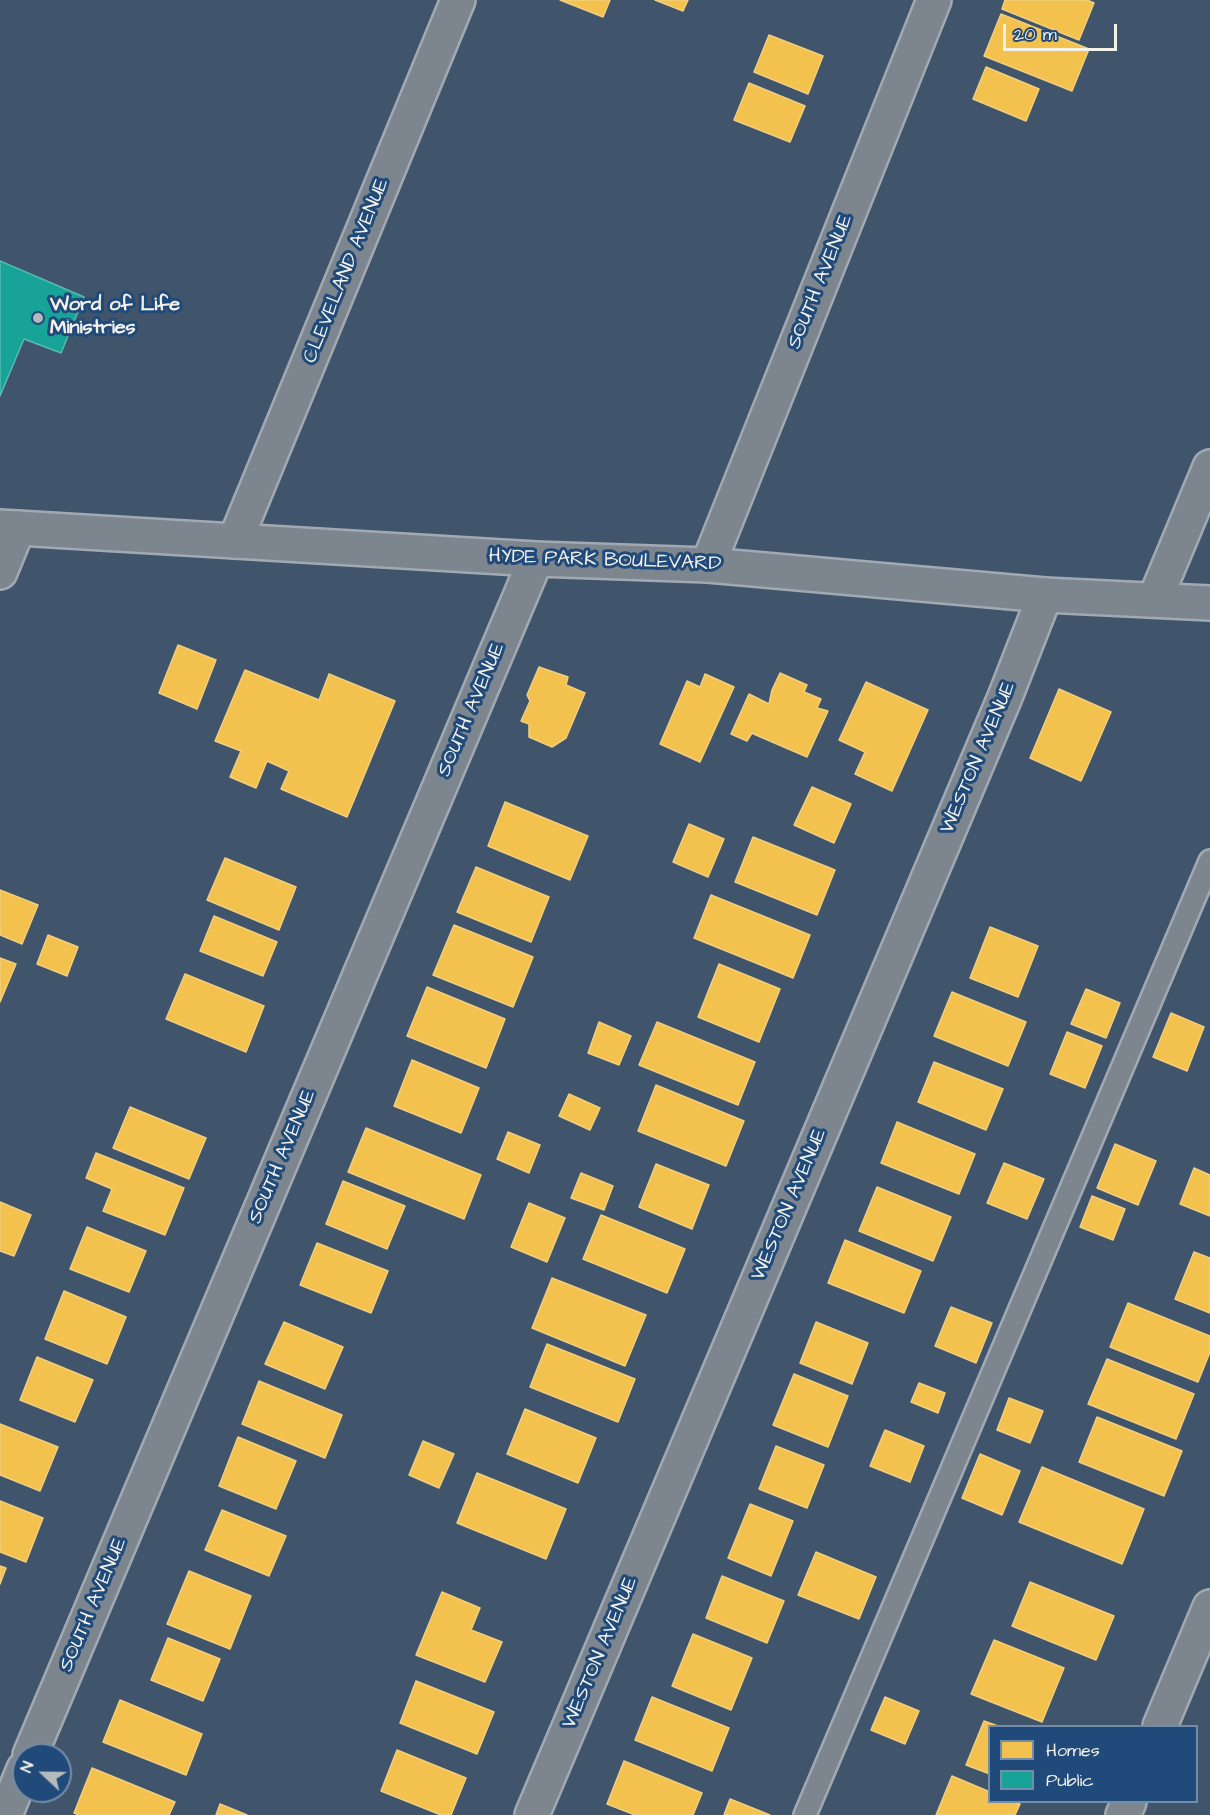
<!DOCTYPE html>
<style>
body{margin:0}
#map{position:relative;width:1210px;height:1815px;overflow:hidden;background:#40546b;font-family:"Architects Daughter",sans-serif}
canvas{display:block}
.legend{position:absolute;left:988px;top:1725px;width:210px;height:78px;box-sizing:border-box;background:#1f4a7a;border:2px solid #748da6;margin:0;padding:8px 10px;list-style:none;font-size:18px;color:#f4f1e8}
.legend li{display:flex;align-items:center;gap:12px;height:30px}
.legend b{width:30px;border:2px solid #748da6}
.north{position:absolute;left:12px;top:1743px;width:60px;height:60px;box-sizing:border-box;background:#1f4a7a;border:2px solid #748da6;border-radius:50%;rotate:292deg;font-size:16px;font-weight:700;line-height:24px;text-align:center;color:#f4f1e8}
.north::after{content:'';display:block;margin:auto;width:21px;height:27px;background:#b5babc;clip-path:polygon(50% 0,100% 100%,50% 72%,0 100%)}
.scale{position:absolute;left:1003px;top:24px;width:114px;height:27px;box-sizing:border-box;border:3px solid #f4f1e8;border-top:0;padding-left:8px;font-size:18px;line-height:21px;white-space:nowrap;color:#f4f1e8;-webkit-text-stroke:4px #1f4a7a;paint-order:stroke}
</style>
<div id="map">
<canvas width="1210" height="1815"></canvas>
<ul class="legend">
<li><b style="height:16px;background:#f2c14e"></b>Homes</li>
<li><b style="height:16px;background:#17a398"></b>Public</li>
</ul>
<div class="north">N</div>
<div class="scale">20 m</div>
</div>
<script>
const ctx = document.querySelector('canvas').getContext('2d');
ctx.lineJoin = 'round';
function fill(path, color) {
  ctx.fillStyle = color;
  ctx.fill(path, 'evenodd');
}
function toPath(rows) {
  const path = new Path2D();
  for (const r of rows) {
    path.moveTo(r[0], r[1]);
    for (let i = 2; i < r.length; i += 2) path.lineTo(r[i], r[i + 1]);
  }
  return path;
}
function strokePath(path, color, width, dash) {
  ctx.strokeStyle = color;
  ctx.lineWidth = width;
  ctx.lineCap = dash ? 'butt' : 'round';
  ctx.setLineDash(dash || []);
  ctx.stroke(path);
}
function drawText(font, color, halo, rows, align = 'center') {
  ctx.font = font + ' "Architects Daughter",sans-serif';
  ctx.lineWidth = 6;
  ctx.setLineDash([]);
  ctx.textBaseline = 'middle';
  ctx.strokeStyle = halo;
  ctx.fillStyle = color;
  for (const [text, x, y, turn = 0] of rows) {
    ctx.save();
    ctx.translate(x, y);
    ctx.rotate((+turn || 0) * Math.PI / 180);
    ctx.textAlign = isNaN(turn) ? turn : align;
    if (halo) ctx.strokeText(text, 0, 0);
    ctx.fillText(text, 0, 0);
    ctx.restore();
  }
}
const homes = toPath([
 [560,0,610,0,603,17,560,0],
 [655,0,688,0,683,11,655,0],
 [1005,0,1087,0,1094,3,1079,40,1002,9,1005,0],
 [1001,14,1089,49,1072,91,984,56,1001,14],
 [769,35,823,56,808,94,754,72,769,35],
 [986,67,1039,89,1026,121,973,99,986,67],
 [749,83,805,106,790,142,734,120,749,83],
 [178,645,216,660,197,709,159,693,178,645],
 [539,667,568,677,566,685,585,693,566,738,552,747,529,737,529,724,521,721,530,701,527,695,539,667],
 [245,670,319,700,329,674,395,701,347,817,281,789,289,771,267,761,256,788,230,777,241,751,215,741,245,670],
 [780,673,807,685,804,692,821,699,817,708,828,711,807,757,756,735,752,733,747,741,731,734,749,694,769,704,772,690,780,673],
 [705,674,734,687,700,762,660,744,687,681,700,687,705,674],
 [866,682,928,710,892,791,855,774,865,752,839,740,866,682],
 [1059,689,1111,712,1081,781,1030,758,1059,689],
 [812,787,851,804,834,843,794,825,812,787],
 [505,802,588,836,570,880,488,846,505,802],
 [689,824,724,839,708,877,673,862,689,824],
 [753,837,835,870,817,915,735,882,753,837],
 [225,858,296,887,279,930,207,900,225,858],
 [476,867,549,897,531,942,457,912,476,867],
 [0,890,38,905,22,944,0,935,0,890],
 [711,895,810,935,793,978,694,938,711,895],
 [214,916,277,942,263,976,200,951,214,916],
 [454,925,533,957,513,1007,433,975,454,925],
 [990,927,1038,946,1018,997,970,978,990,927],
 [48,935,78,947,67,976,37,964,48,935],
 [0,958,16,964,0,1002,0,958],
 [719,964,780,989,759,1042,698,1017,719,964],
 [185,974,264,1006,246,1052,166,1019,185,974],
 [427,987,505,1019,486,1068,407,1036,427,987],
 [1086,989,1120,1003,1106,1038,1071,1024,1086,989],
 [952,992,1026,1022,1008,1066,934,1036,952,992],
 [1171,1013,1204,1027,1187,1071,1153,1057,1171,1013],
 [599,1022,631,1036,619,1065,588,1053,599,1022],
 [657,1022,755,1062,738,1105,639,1065,657,1022],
 [1067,1032,1102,1046,1085,1088,1050,1074,1067,1032],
 [412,1060,479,1088,461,1133,394,1106,412,1060],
 [934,1062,1003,1089,986,1130,918,1102,934,1062],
 [656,1085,744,1121,726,1166,638,1131,656,1085],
 [569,1094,600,1108,590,1130,559,1116,569,1094],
 [130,1107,206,1138,189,1179,113,1148,130,1107],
 [897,1122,975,1154,959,1194,881,1163,897,1122],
 [366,1128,481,1175,464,1219,348,1172,366,1128],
 [508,1132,540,1145,529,1173,497,1159,508,1132],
 [1115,1144,1156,1161,1138,1205,1097,1188,1115,1144],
 [96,1153,184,1188,165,1235,103,1211,112,1189,86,1178,96,1153],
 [1004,1163,1044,1179,1027,1219,987,1203,1004,1163],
 [656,1164,709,1185,692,1229,639,1207,656,1164],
 [1194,1168,1210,1175,1210,1216,1180,1204,1194,1168],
 [581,1173,613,1186,604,1210,571,1198,581,1173],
 [343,1181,405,1206,387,1249,326,1224,343,1181],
 [877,1187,951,1217,933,1261,859,1231,877,1187],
 [1092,1196,1125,1209,1113,1240,1080,1227,1092,1196],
 [0,1202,31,1215,14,1256,0,1251,0,1202],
 [529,1203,565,1218,547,1262,511,1247,529,1203],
 [601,1215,685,1249,667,1293,583,1259,601,1215],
 [87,1227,146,1251,129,1292,70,1269,87,1227],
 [845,1240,921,1271,904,1313,828,1283,845,1240],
 [317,1243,388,1271,371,1313,300,1285,317,1243],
 [1194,1252,1210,1258,1210,1313,1175,1299,1194,1252],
 [552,1278,646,1315,625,1366,532,1328,552,1278],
 [64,1291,126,1317,107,1364,45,1339,64,1291],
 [1128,1303,1210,1336,1210,1352,1198,1382,1110,1347,1128,1303],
 [951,1307,992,1323,976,1363,935,1346,951,1307],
 [284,1322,343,1347,325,1389,265,1364,284,1322],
 [816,1322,868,1343,852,1384,800,1363,816,1322],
 [547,1344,635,1379,618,1422,530,1387,547,1344],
 [37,1357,93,1380,75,1422,20,1400,37,1357],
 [1107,1359,1194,1394,1176,1439,1088,1404,1107,1359],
 [794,1374,848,1396,828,1447,773,1425,794,1374],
 [259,1381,342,1415,325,1458,242,1424,259,1381],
 [919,1383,945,1393,938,1413,911,1402,919,1383],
 [1009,1398,1043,1411,1030,1443,997,1430,1009,1398],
 [525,1409,596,1438,578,1483,507,1454,525,1409],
 [1097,1417,1182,1451,1164,1496,1079,1462,1097,1417],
 [0,1424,58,1447,40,1491,0,1475,0,1424],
 [885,1430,924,1446,910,1482,870,1466,885,1430],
 [238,1437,296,1461,276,1509,219,1486,238,1437],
 [423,1441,454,1454,439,1488,409,1475,423,1441],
 [776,1446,824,1465,807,1508,759,1489,776,1446],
 [980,1454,1020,1471,1002,1515,962,1498,980,1454],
 [1042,1467,1144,1509,1122,1564,1019,1522,1042,1467],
 [477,1473,566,1509,546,1559,457,1523,477,1473],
 [0,1501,43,1518,26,1562,0,1552,0,1501],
 [750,1504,793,1521,771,1576,728,1558,750,1504],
 [222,1510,286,1536,269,1576,205,1550,222,1510],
 [816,1552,876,1577,859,1619,798,1595,816,1552],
 [0,1566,6,1568,0,1584,0,1566],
 [189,1571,251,1596,230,1649,167,1624,189,1571],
 [722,1576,784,1601,767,1643,706,1618,722,1576],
 [1030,1582,1114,1616,1096,1660,1012,1626,1030,1582],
 [442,1592,480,1608,471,1630,502,1642,485,1682,416,1655,442,1592],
 [693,1634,752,1658,731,1710,672,1686,693,1634],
 [168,1638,220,1659,203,1701,151,1680,168,1638],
 [994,1640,1064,1668,1042,1722,971,1694,994,1640],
 [416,1681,494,1712,477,1754,400,1723,416,1681],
 [652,1697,729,1728,712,1771,635,1740,652,1697],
 [885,1697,919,1711,905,1744,871,1730,885,1697],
 [120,1700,202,1734,186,1775,103,1742,120,1700],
 [984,1721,998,1726,990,1726,990,1774,966,1765,984,1721],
 [397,1750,466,1778,451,1815,441,1815,381,1791,397,1750],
 [624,1761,702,1793,693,1815,635,1815,607,1804,624,1761],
 [92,1768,175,1802,169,1815,79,1815,74,1813,92,1768],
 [952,1776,990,1792,990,1802,1014,1802,1020,1804,1015,1815,936,1815,952,1776],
 [730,1799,770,1815,724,1815,730,1799],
 [220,1804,247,1815,216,1815,220,1804]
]);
fill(homes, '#f2c14e');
strokePath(homes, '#f3cf7c', 1.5);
const public = toPath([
 [0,261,84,297,61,353,24,339,0,396,0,261]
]);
fill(public, '#17a398');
strokePath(public, '#59bab0', 1.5);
const service = toPath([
 [805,1815,1210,861]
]);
const minor = toPath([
 [235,541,458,0],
 [708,565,934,0],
 [0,572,18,528],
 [1155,599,1210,467],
 [1160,1726,1210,1607],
 [30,1755,536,559],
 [5,1815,24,1769],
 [532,1815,1005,697,1045,595],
 [1123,1815,1129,1802]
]);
const secondary = toPath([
 [0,527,536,559,708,565,1045,595,1210,603]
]);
strokePath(service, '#a1a9b2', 26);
strokePath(minor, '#a1a9b2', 38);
strokePath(secondary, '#a1a9b2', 38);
strokePath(service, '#7d868e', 21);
strokePath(minor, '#7d868e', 33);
strokePath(secondary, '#7d868e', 33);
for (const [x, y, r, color] of [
 [38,318,6,"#b5babc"]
]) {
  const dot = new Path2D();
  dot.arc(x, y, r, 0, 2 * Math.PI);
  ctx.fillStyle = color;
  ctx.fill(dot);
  strokePath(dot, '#1f4a7a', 2);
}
drawText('20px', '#f4f1e8', '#1f4a7a', [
 ["CLEVELAND AVENUE",347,271,-68],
 ["SOUTH AVENUE",821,282,-68],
 ["HYDE PARK BOULEVARD",605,561,2],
 ["SOUTH AVENUE",472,710,-67],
 ["WESTON AVENUE",979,758,-67],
 ["SOUTH AVENUE",283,1157,-67],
 ["WESTON AVENUE",790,1205,-67],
 ["SOUTH AVENUE",94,1605,-67],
 ["WESTON AVENUE",601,1653,-67]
]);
drawText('bold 20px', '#f4f1e8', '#1f4a7a', [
 ["Word of Life",50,306],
 ["Ministries",50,329]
], 'left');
</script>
